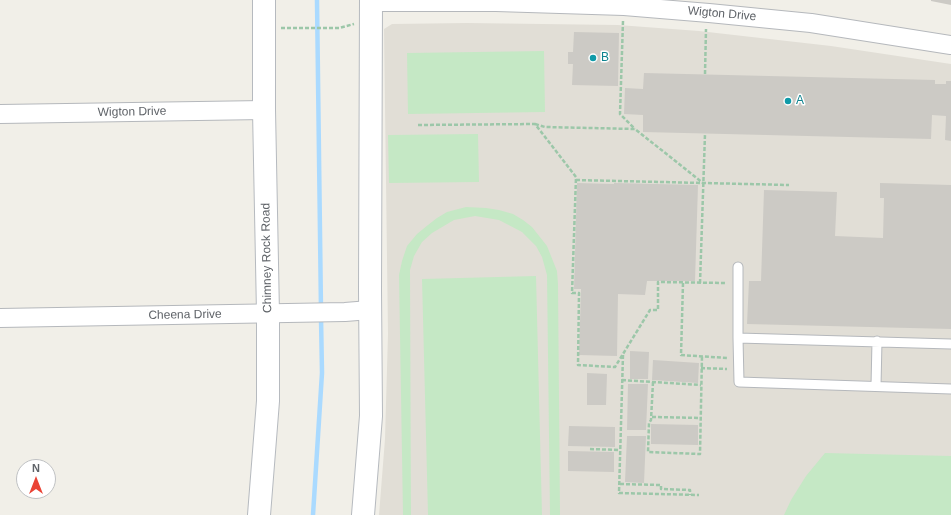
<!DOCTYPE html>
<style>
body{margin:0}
#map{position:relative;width:951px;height:515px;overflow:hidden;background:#f1efe8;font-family:Arial,sans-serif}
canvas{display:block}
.north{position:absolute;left:16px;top:459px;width:40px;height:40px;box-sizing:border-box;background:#fff;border:1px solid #bfc1c3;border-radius:50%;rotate:0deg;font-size:11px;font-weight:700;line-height:16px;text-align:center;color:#5f6368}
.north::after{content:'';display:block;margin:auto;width:14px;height:18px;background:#ea4335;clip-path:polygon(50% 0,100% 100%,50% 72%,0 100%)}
</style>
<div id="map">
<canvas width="951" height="515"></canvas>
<div class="north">N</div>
</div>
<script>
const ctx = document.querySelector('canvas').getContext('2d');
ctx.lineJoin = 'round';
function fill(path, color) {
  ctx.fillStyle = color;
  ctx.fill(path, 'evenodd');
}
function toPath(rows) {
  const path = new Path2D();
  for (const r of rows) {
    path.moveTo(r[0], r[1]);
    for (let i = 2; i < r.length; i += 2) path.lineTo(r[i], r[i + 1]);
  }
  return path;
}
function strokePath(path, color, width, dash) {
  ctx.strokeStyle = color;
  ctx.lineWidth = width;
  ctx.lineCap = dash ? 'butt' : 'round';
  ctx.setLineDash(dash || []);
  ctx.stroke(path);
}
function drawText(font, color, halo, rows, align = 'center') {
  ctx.font = font + ' Arial,sans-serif';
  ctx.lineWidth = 3;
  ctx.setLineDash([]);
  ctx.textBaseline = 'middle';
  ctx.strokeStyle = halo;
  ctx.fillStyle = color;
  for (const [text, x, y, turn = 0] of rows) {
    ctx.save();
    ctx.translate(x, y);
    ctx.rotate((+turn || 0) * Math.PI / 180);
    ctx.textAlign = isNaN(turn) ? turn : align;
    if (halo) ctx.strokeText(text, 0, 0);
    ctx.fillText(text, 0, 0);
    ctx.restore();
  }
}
fill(toPath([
 [467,23,618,25,699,31,831,46,951,64,951,515,379,515,385,439,388,334,384,29,392,24]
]), '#e1ded6');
fill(toPath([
 [544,51,545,112,408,114,407,53],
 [478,134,479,182,389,183,388,135],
 [466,207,486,208,499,210,513,214,523,220,532,227,547,246,557,271,558,284,560,515,550,515,547,275,542,257,536,246,522,232,499,220,475,216,454,220,432,233,422,242,414,256,410,270,411,515,403,515,399,275,402,261,407,246,417,234,428,225,437,218,447,212],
 [536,276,542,515,428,515,422,279],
 [825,453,951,456,951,515,784,515,791,500,806,476]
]), '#c5e8c5');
strokePath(toPath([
 [317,0,321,310],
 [313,515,322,373,321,317]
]), '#aadaff', 4.5);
fill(toPath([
 [931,0,951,0,951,5,931,1],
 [574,32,619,33,618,86,572,85,573,64,568,64,568,52,573,52],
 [644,73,935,80,935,84,946,84,946,81,951,81,951,141,945,140,946,116,932,115,931,139,643,132,643,115,624,114,625,88,643,89],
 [577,183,614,184,614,183,698,185,695,281,647,281,645,295,618,294,617,356,579,355,581,289,574,289],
 [880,183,951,185,951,329,747,324,749,281,761,281,764,190,837,192,835,236,883,238,884,198,880,198],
 [630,351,649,352,648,379,630,379],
 [653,360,699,363,698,383,652,380],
 [587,373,607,374,606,405,587,405],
 [628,384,648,384,646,430,627,430],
 [651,424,698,425,698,445,651,444],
 [569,426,615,427,615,447,568,446],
 [627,436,646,436,644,483,625,482],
 [568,451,614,452,614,472,568,471]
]), '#cccac5');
const lane = toPath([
 [738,338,738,267],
 [951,344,738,338,739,382,951,389],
 [876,386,877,341]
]);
const street = toPath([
 [371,2,496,2,624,6,709,13,811,23,951,45],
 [0,114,264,110],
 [0,318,345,312,370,310]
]);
const secondary = toPath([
 [259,515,268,401,268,314,264,110,264,0],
 [363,515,371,416,370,290,371,0]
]);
strokePath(lane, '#b5b8bc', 11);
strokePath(street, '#b5b8bc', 20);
strokePath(secondary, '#b6babf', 24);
strokePath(toPath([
 [623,21,620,114,635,129],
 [281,28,339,28,354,24],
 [705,74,706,29],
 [535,124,545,127,635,129,703,183],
 [418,125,535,124,576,177,572,293,579,293,578,365,615,367,650,310,658,310,658,282,726,283],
 [576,180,789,185],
 [683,283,681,355,728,358],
 [700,283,705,134],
 [623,355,619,493,699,495],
 [701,368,727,369],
 [622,380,701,385],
 [653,382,651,420,649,423,648,452,700,454,702,356],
 [652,417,701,418],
 [590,449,620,450],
 [620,484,661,485,661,489,690,490,690,495]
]), '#9cc7a9', 2.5, [4, 2]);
strokePath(lane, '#fff', 9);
strokePath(street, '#fff', 18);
strokePath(secondary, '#fff', 22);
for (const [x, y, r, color] of [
 [593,58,4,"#0f9aa8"],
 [788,101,4,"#0f9aa8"]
]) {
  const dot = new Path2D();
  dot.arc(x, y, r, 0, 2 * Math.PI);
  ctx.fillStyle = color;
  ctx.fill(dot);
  strokePath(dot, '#fff', 1.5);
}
drawText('12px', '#5f6368', '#fff', [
 ["Wigton Drive",722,14,5],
 ["Wigton Drive",132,112,-1],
 ["Chimney Rock Road",267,258,-91],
 ["Cheena Drive",185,315,-1]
]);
drawText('12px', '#0d838f', '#fff', [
 ["B",601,58],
 ["A",796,101]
], 'left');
</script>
